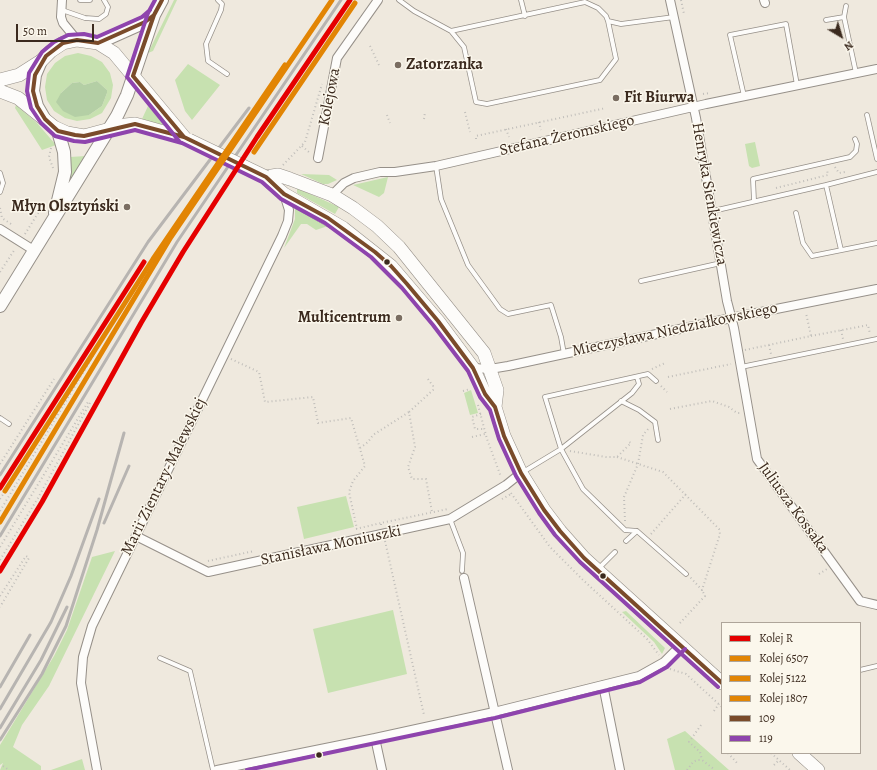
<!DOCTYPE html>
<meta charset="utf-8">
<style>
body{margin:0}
#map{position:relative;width:877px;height:770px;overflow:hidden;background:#efe9de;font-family:Alegreya,serif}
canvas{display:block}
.legend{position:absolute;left:721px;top:622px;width:140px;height:132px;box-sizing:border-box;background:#fbf7ec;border:1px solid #aea59a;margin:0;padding:5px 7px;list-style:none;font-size:12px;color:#3b2a1e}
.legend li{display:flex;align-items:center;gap:8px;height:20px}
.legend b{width:20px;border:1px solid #aea59a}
.north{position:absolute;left:821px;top:16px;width:40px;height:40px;-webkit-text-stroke:3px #fbf7ec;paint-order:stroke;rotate:142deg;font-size:11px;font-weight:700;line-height:16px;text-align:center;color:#3b2a1e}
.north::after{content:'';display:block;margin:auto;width:14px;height:18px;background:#3b2a1e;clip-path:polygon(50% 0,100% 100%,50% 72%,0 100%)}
.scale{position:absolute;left:16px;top:24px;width:78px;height:18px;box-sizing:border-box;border:2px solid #3b2a1e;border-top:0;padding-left:5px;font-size:12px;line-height:14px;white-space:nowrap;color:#3b2a1e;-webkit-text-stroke:3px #fbf7ec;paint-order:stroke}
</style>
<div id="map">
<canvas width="877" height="770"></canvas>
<ul class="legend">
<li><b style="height:5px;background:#e50000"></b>Kolej R</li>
<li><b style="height:5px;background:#e28504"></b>Kolej 6507</li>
<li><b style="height:5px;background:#e28504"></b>Kolej 5122</li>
<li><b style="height:5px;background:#e28504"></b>Kolej 1807</li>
<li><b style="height:5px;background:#7a4b2a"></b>109</li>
<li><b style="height:5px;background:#8e44ad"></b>119</li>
</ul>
<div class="north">N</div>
<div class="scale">50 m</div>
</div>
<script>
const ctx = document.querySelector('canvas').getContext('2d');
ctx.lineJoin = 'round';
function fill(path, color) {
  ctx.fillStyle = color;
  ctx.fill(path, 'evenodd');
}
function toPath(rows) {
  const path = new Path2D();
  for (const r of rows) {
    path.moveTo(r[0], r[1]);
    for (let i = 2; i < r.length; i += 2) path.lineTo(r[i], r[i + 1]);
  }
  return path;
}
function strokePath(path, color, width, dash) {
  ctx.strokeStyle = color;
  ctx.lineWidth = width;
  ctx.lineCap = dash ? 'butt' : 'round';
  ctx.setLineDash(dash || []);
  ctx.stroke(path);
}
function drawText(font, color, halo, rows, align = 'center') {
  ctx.font = font + ' Alegreya,serif';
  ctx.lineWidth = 3;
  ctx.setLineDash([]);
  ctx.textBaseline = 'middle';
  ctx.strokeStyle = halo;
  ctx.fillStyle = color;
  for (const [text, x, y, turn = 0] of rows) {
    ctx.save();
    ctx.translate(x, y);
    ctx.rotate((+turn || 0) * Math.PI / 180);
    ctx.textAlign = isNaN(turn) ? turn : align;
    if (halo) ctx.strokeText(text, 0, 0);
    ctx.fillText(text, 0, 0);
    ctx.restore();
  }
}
fill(toPath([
 [174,0,177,0,153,51,148,53],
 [78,53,91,56,102,62,110,73,113,85,111,98,102,113,90,119,77,121,65,118,54,111,47,100,45,87,47,74,55,63,65,56],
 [97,81,107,90,107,93,102,106,89,115,61,93,72,83,80,82,84,85],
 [188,64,220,85,192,120,185,111,175,80],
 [16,105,37,123,56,145,42,150,15,108],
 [148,106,166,127,142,119],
 [755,142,760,166,752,168,749,166,745,144],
 [86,156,67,189,70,157],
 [301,174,329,175,337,180,328,184,323,184],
 [388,177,384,193,379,197,353,185],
 [297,188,339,207,335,214,297,193],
 [295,207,328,226,316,230,307,224,301,224,284,248,295,219],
 [471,390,478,413,470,415,464,393],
 [346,496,354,527,304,539,297,507],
 [115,551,49,686,22,725,13,747,41,766,41,770,0,770,3,763,0,765,0,745,54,656,67,630,92,557],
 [393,610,407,674,328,693,313,629],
 [626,611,665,648,662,654,654,642,622,612],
 [685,731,695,740,729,770,675,770,667,739],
 [82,759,85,770,51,770]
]), '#c7e1b0');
fill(toPath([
 [97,81,107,90,107,93,102,106,89,115,75,117,63,111,56,102,61,93,72,83,80,82,84,85]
]), '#b4cfa5');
const lane = toPath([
 [80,0,90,0],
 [218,0,222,4,221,10,206,44,208,61,227,74],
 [399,0,414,11,451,31,585,2,598,8,606,16,608,21,621,24,674,17],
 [521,0,525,16],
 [846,6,844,17,856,73],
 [62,10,85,18,99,19,106,14,108,7,104,0],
 [826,20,844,17],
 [451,31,464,47,476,102,487,104,600,80,616,59,608,21],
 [744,96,730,35,786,24,797,85],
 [867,115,877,159],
 [436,166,441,199,468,265,500,309,508,314,551,305,561,337,564,354],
 [0,173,3,183,0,192],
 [826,185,877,172],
 [754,201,753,179,850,157,856,151,857,144,855,139],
 [713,211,826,185,841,250],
 [796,213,803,243,812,256,877,243],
 [641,281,721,263],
 [741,367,877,339],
 [656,381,648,374,545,397,561,449,583,489,625,530,637,531,686,574],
 [621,401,639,410,655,422,658,440],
 [0,418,9,424],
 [523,472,561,449,632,393,639,384,637,377],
 [450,519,463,553,462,571],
 [626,541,637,531],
 [598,569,615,552],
 [160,658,190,671,213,770],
 [860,670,877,666]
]);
const street = toPath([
 [62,0,61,17,63,23,77,40],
 [670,0,696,118,727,301,734,328,757,459,860,601,877,605],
 [764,0,765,3],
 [318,158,337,58,378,0],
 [332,195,344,183,354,178,380,172,395,172,436,166,706,104,877,69],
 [0,229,35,251],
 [473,368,490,369,508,366,731,318,877,289],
 [136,536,208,572,450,519,506,485,521,473],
 [464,578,508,770],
 [603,685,620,770],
 [375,738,382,770],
 [97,770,81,683,83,657,92,626,282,236,288,221,289,210,284,194],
 [217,770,375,738,494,712,639,676,664,662,681,645]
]);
const secondary = toPath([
 [98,43,145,22,154,15],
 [41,61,35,75,33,91,37,106,44,118],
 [55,213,65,172,64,152,58,131],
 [0,306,117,116,127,95,154,15,162,0]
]);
const primary = toPath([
 [0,80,19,75,41,61,51,51,63,43,77,40,98,43,114,53,184,137],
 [0,91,18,98,54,127,67,133,84,136,125,125,135,124,185,138],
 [495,407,497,390,484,353,399,247,377,226,353,208,332,195,290,179,278,175,266,177,271,183,284,194,343,228,391,266,438,321,473,368,485,394,495,407,504,436,521,473,544,510,560,531,584,558,722,683],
 [799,753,818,770]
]);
strokePath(lane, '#969089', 5.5);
strokePath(street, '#969089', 10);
strokePath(secondary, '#969089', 14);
strokePath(primary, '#969089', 14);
strokePath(toPath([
 [681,0,684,14],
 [370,46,379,65],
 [703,94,710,93],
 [465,112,470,132],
 [387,115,390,123],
 [424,119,425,112],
 [539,122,541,130],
 [506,129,509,137],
 [476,139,476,136,606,108],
 [302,146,310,153],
 [51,148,49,157,53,168],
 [283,165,305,142,322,84],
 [835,167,839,173,845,172],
 [776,188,828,175,827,170],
 [0,208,2,218,11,224],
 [25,234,45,202],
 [0,272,15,249],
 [841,330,843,339],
 [811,336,868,325,870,334],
 [769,345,771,354],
 [745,350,811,336,806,313],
 [231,359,259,372,265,402,313,397,318,423,351,418,365,466,353,481,349,492,357,529],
 [652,369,665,363],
 [668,377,731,364],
 [428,379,433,386,433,390,409,412,415,447,408,467,412,479,426,479,432,512],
 [661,386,667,392],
 [463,391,470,389],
 [478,405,487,439,501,477],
 [670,409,712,401,729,407,737,413,741,413],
 [481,414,472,417,475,429,484,429],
 [472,437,485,434],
 [360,448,368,442,373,435,409,412],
 [570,451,606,457,617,457,631,443,627,441],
 [617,457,663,472,719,529,720,534,702,590,690,577],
 [0,464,54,379],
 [511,493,550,547,583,580,647,639,659,655],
 [0,499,70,390,72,391,96,351],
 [502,499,511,494],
 [0,511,72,391],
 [625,521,624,497,638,464,643,435,649,428],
 [381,525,381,523,448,509],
 [356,529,381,523],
 [651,534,686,494],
 [385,541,424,715],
 [0,547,88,402,90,403],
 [0,560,38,498,90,403],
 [208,561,254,551],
 [819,574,827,569],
 [0,596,26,556,29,558,0,607],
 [680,623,705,596,702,590],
 [670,669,686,674,722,707],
 [714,711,719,704],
 [701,725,689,742,700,752,702,760],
 [728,753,737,763],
 [771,753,790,770],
 [774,765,779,760],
 [3,766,9,770],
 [687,770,693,762,697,760,702,760,715,770]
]), '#c0beba', 2, [1, 3]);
strokePath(lane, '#fdfcfa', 4);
strokePath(street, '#fdfcfa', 8);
strokePath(secondary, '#fdfcfa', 12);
strokePath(primary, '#fdfcfa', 13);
strokePath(toPath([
 [0,475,148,242,249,108],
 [104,523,129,466],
 [0,536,177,242,341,0],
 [0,687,30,635],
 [0,709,51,622,71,576,99,499],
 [0,728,41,660,67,607],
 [0,740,42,674,66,626,97,530,124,433]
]), '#b7b4b1', 3);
const primaryBridge = toPath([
 [189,140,266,177]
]);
strokePath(primaryBridge, '#969089', 14, []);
strokePath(primaryBridge, '#fdfcfa', 13);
strokePath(toPath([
 [162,0,154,15,145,22,98,43,77,40,63,43,46,56,35,75,33,91,37,106,45,119,58,131,75,135,84,136,135,124,184,137,266,177,284,194,328,218,375,252,391,266,407,284,438,321,473,368,485,394,495,407,504,436,521,473,544,510,560,531,584,558,722,683],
 [161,2,154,15,133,76,184,137,190,140]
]), '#7a4b2a', 4);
strokePath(toPath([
 [155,0,148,13,127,77,179,141],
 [150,10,142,17,97,37,84,34,68,35,54,42,42,52,29,73,27,91,31,108,41,123,55,136,74,141,85,142,135,130,182,143,262,182,281,199,325,223,371,257,402,288,433,325,468,371,480,397,490,410,499,439,516,476,539,513,555,535,580,562,718,687],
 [247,770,495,718,640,682,667,667,685,649]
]), '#8e44ad', 4);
strokePath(toPath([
 [0,488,144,262],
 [0,571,42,502,141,323,183,252,257,137,350,0]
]), '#e50000', 5);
strokePath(toPath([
 [0,522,171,237,332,0]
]), '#e28504', 5);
strokePath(toPath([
 [5,491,153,259,285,65]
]), '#e28504', 5);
strokePath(toPath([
 [254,152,355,3]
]), '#e28504', 5);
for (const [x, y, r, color] of [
 [398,65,4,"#7a6d61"],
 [616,98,4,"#7a6d61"],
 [127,207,4,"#7a6d61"],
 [387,262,3.5,"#3b2a1e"],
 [399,318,4,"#7a6d61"],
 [603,576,3.5,"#3b2a1e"],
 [319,755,3.5,"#3b2a1e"]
]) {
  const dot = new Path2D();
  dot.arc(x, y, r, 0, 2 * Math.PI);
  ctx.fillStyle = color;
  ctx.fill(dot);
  strokePath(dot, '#fbf7ec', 1.5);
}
drawText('bold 16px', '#3b2a1e', '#fbf7ec', [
 ["Zatorzanka",406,65],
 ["Fit Biurwa",624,98],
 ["Młyn Olsztyński",119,207,"right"],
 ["Multicentrum",391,318,"right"]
], 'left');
drawText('16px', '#3b2a1e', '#fbf7ec', [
 ["Kolejowa",330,97,-79],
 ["Stefana Żeromskiego",567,136,-13],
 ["Henryka Sienkiewicza",709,194,80],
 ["Mieczysława Niedziałkowskiego",675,330,-12],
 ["Marii Zientary-Malewskiej",164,477,-64],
 ["Juliusza Kossaka",793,508,54],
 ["Stanisława Moniuszki",331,546,-12]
]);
</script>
